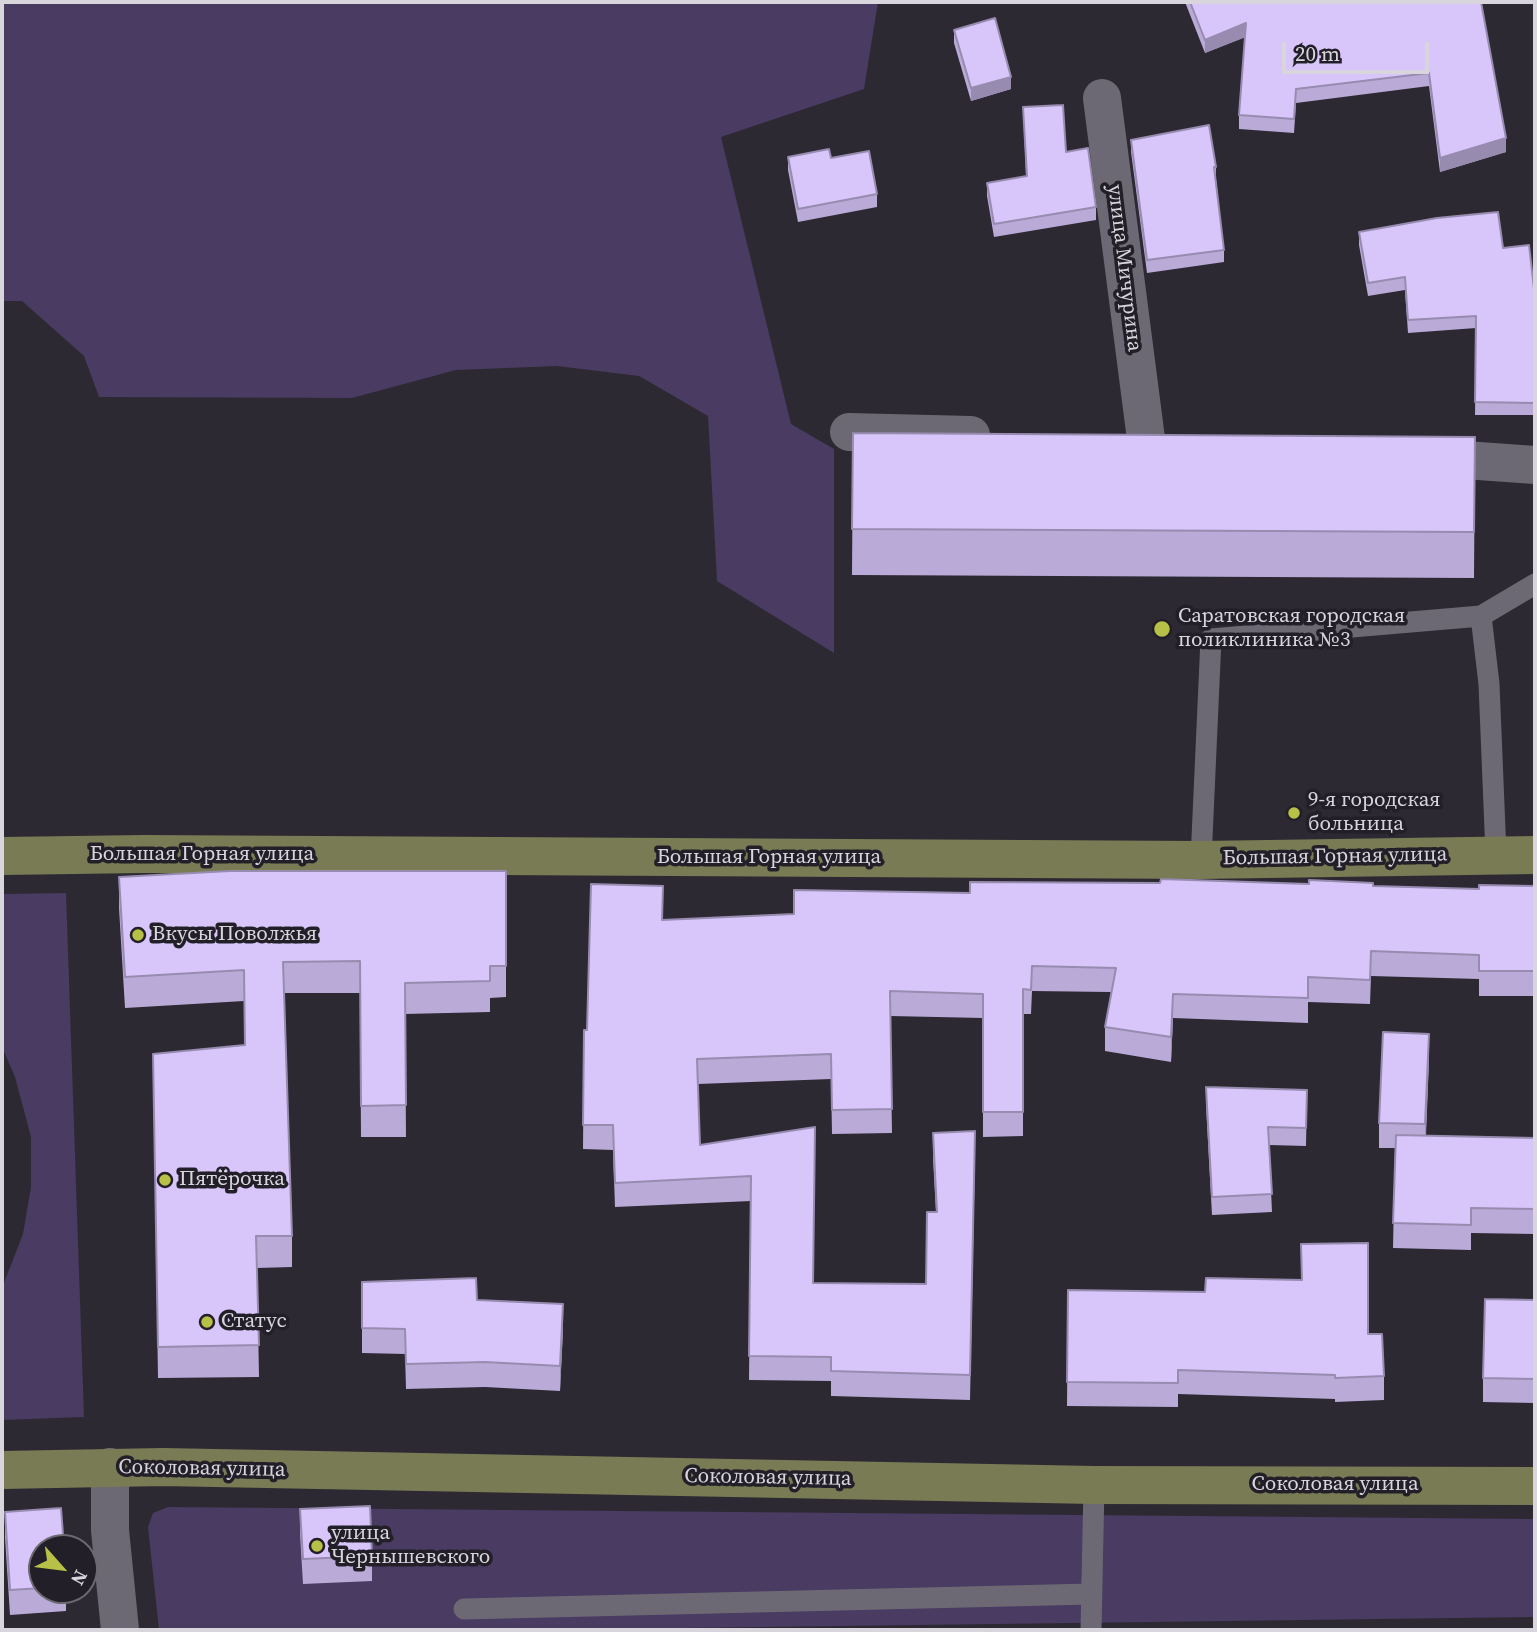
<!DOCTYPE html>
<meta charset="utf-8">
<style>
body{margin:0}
#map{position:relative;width:1537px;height:1632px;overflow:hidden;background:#2c2932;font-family:"Source Serif 4",serif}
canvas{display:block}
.frame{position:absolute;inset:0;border:4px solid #d8d6dc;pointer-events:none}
.north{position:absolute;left:28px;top:1534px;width:70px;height:70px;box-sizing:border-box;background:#221f28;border:2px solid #6b6870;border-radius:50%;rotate:118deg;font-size:19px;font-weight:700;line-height:28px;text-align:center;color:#d8d6dc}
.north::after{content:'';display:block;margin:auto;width:24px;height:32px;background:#b8c147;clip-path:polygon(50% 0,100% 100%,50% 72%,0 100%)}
.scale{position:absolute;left:1282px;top:42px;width:147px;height:32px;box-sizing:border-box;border:4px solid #d8d6dc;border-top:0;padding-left:9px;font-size:21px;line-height:24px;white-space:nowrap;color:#d8d6dc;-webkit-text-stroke:5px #221f28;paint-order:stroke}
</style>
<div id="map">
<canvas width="1537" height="1632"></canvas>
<div class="frame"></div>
<div class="north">N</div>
<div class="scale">20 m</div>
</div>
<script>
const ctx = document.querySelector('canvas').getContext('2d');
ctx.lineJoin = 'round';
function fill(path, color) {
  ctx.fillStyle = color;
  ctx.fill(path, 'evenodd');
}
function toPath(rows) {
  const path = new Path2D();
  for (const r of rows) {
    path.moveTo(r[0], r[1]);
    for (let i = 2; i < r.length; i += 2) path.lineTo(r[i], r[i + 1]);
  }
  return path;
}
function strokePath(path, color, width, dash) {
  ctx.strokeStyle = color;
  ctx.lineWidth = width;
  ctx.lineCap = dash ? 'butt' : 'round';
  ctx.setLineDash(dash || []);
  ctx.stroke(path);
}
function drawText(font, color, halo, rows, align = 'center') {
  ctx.font = font + ' "Source Serif 4",serif';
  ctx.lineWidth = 7;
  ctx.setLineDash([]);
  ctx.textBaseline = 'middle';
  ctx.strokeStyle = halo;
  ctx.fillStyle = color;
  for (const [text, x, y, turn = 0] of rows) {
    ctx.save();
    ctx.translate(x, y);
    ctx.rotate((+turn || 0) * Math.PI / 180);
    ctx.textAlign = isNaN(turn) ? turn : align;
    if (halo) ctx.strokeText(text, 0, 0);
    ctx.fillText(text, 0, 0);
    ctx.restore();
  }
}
fill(toPath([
 [2,2,878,2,864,89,721,137,791,424,834,449,834,653,717,581,708,416,639,376,557,366,456,370,352,398,99,397,84,356,22,301,2,301],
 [66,893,84,1417,2,1420,2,1288,23,1234,31,1187,31,1137,15,1077,2,1047,2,894],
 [168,1507,1535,1519,1535,1617,534,1630,159,1630,148,1527,153,1513]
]), '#493b61');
strokePath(toPath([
 [1496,854,1489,684,1481,616,1535,584],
 [1201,860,1211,639,1481,616],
 [464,1609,1091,1594],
 [1091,1630,1094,1485]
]), '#6d6974', 21);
strokePath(toPath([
 [1102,98,1146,439],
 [849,432,971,435],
 [1422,457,1535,465],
 [110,1467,110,1530,120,1630]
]), '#6d6974', 38);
strokePath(toPath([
 [2,856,144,854,1201,860,1535,855],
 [2,1470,163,1467,1094,1485,1535,1486]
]), '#797b54', 38);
fill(toPath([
 [1185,2,1481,2,1506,152,1440,172,1429,86,1296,103,1294,133,1239,129,1239,115,1245,37,1205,53],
 [954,30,1011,89,971,101,954,43],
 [1023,107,1066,152,1096,207,1096,220,994,237,987,196,987,183,1026,176],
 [1131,140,1216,167,1216,179,1224,250,1224,262,1147,273,1131,152],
 [788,157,831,158,877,194,877,207,798,222,788,170],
 [1359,232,1503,248,1535,298,1535,415,1475,415,1476,328,1408,333,1405,290,1368,296,1359,245],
 [853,433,1475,437,1474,578,852,575],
 [506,871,506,997,490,998,490,1012,405,1014,406,1137,361,1137,360,993,284,993,292,1236,292,1267,257,1268,259,1377,158,1378,153,1054,244,1045,244,1001,125,1008,119,908,119,877],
 [1373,886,1479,889,1535,886,1535,996,1479,996,1479,979,1371,976,1370,1004,1308,1002,1308,1023,1173,1018,1171,1062,1105,1051,1105,1027,1111,992,1032,991,1031,1014,1023,1014,1023,1136,983,1137,983,1018,890,1016,892,1133,832,1134,831,1079,698,1084,700,1145,815,1127,813,1283,926,1284,936,1212,933,1158,933,1133,975,1156,970,1400,831,1396,831,1381,749,1380,751,1201,615,1207,613,1150,583,1149,584,1030,587,1030,794,914,970,893],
 [1429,1059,1426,1136,1535,1138,1535,1234,1471,1233,1471,1250,1393,1248,1395,1148,1379,1148,1379,1123],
 [1206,1087,1307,1090,1306,1146,1269,1145,1272,1212,1212,1215,1206,1105],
 [1301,1244,1368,1334,1384,1376,1384,1400,1335,1402,1335,1399,1178,1394,1178,1407,1067,1406,1068,1290,1205,1292,1301,1280],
 [362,1282,477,1300,563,1329,560,1391,485,1387,406,1389,405,1354,362,1353],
 [1535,1300,1535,1403,1483,1402,1483,1378],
 [300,1509,372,1556,372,1581,303,1584,300,1534],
 [5,1512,42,1548,42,1590,66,1590,66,1611,10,1615,5,1537]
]), '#baaad8');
fill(toPath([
 [1246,23,1246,37,1205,53,1205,40],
 [1011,77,1011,89,971,101,971,88],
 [1506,138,1506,152,1440,172,1440,158],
 [1173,994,1173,1018,1171,1062,1171,1037],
 [1429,1034,1429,1059,1425,1149,1425,1124],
 [563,1304,563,1329,560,1391,560,1366]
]), '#978bb0');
const building = toPath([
 [1190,2,1481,2,1506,138,1440,158,1429,73,1296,89,1294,119,1239,115,1246,23,1205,40,1190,2],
 [995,18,1011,77,971,88,954,30,995,18],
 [1063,105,1066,152,1088,148,1096,207,994,224,987,183,1027,176,1023,107,1063,105],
 [1209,125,1216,167,1214,167,1224,250,1147,260,1131,140,1209,125],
 [829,149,831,158,869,151,877,194,798,209,788,157,829,149],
 [1498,212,1503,248,1529,245,1535,298,1535,403,1475,402,1476,316,1408,320,1405,277,1368,283,1359,232,1437,218,1498,212],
 [853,433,1475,437,1474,532,852,529,853,433],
 [230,871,506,871,506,966,490,966,490,981,405,983,406,1105,361,1106,360,961,283,962,292,1236,256,1236,259,1345,158,1347,153,1054,245,1045,244,970,125,977,119,877,230,871],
 [1161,879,1309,884,1309,880,1373,883,1373,886,1479,889,1479,885,1535,886,1535,971,1479,971,1479,955,1371,951,1370,980,1308,977,1308,998,1173,994,1171,1037,1105,1027,1116,968,1032,966,1031,990,1023,989,1023,1112,983,1112,983,994,890,991,892,1109,832,1110,831,1054,697,1059,700,1145,815,1127,813,1283,926,1284,927,1212,937,1212,933,1133,975,1131,970,1375,831,1371,831,1357,749,1356,751,1176,615,1183,613,1125,583,1125,584,1030,587,1030,591,884,663,886,662,920,794,914,794,890,970,893,970,882,1160,883,1161,879],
 [1383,1032,1429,1034,1425,1124,1379,1123,1383,1032],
 [1206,1087,1307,1090,1306,1128,1268,1127,1272,1194,1212,1197,1206,1087],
 [1396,1135,1535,1138,1535,1209,1471,1208,1471,1225,1393,1223,1396,1135],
 [1368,1243,1368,1334,1382,1334,1384,1376,1335,1378,1335,1375,1178,1370,1178,1383,1067,1382,1068,1290,1205,1292,1206,1278,1302,1280,1301,1244,1368,1243],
 [476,1278,477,1300,563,1304,560,1366,485,1362,406,1364,405,1329,362,1328,362,1282,476,1278],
 [1485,1299,1535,1300,1535,1379,1483,1378,1485,1299],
 [370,1506,372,1556,303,1559,300,1509,370,1506],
 [61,1508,64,1548,42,1548,42,1588,10,1590,5,1512,61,1508]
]);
fill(building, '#d8c6fb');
strokePath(building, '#978bb0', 2);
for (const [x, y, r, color] of [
 [1162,629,9,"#b8c147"],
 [1294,813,7,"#b8c147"],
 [138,935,7,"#b8c147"],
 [165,1180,7,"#b8c147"],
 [207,1322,7,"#b8c147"],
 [317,1546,7,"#b8c147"]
]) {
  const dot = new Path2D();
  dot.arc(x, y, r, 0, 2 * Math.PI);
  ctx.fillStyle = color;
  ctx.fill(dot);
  strokePath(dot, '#221f28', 2.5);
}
drawText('21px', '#d8d6dc', '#221f28', [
 ["улица Мичурина",1124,268,83],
 ["Большая Горная улица",202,855],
 ["Большая Горная улица",1335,857,-1],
 ["Большая Горная улица",769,858],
 ["Соколовая улица",202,1469,1],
 ["Соколовая улица",768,1478,1],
 ["Соколовая улица",1335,1485]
]);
drawText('21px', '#d8d6dc', '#221f28', [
 ["Саратовская городская",1178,617],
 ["поликлиника №3",1178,641],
 ["9-я городская",1308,801],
 ["больница",1308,825],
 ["Вкусы Поволжья",152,935],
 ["Пятёрочка",179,1180],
 ["Статус",221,1322],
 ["улица",331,1534],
 ["Чернышевского",331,1558]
], 'left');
</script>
